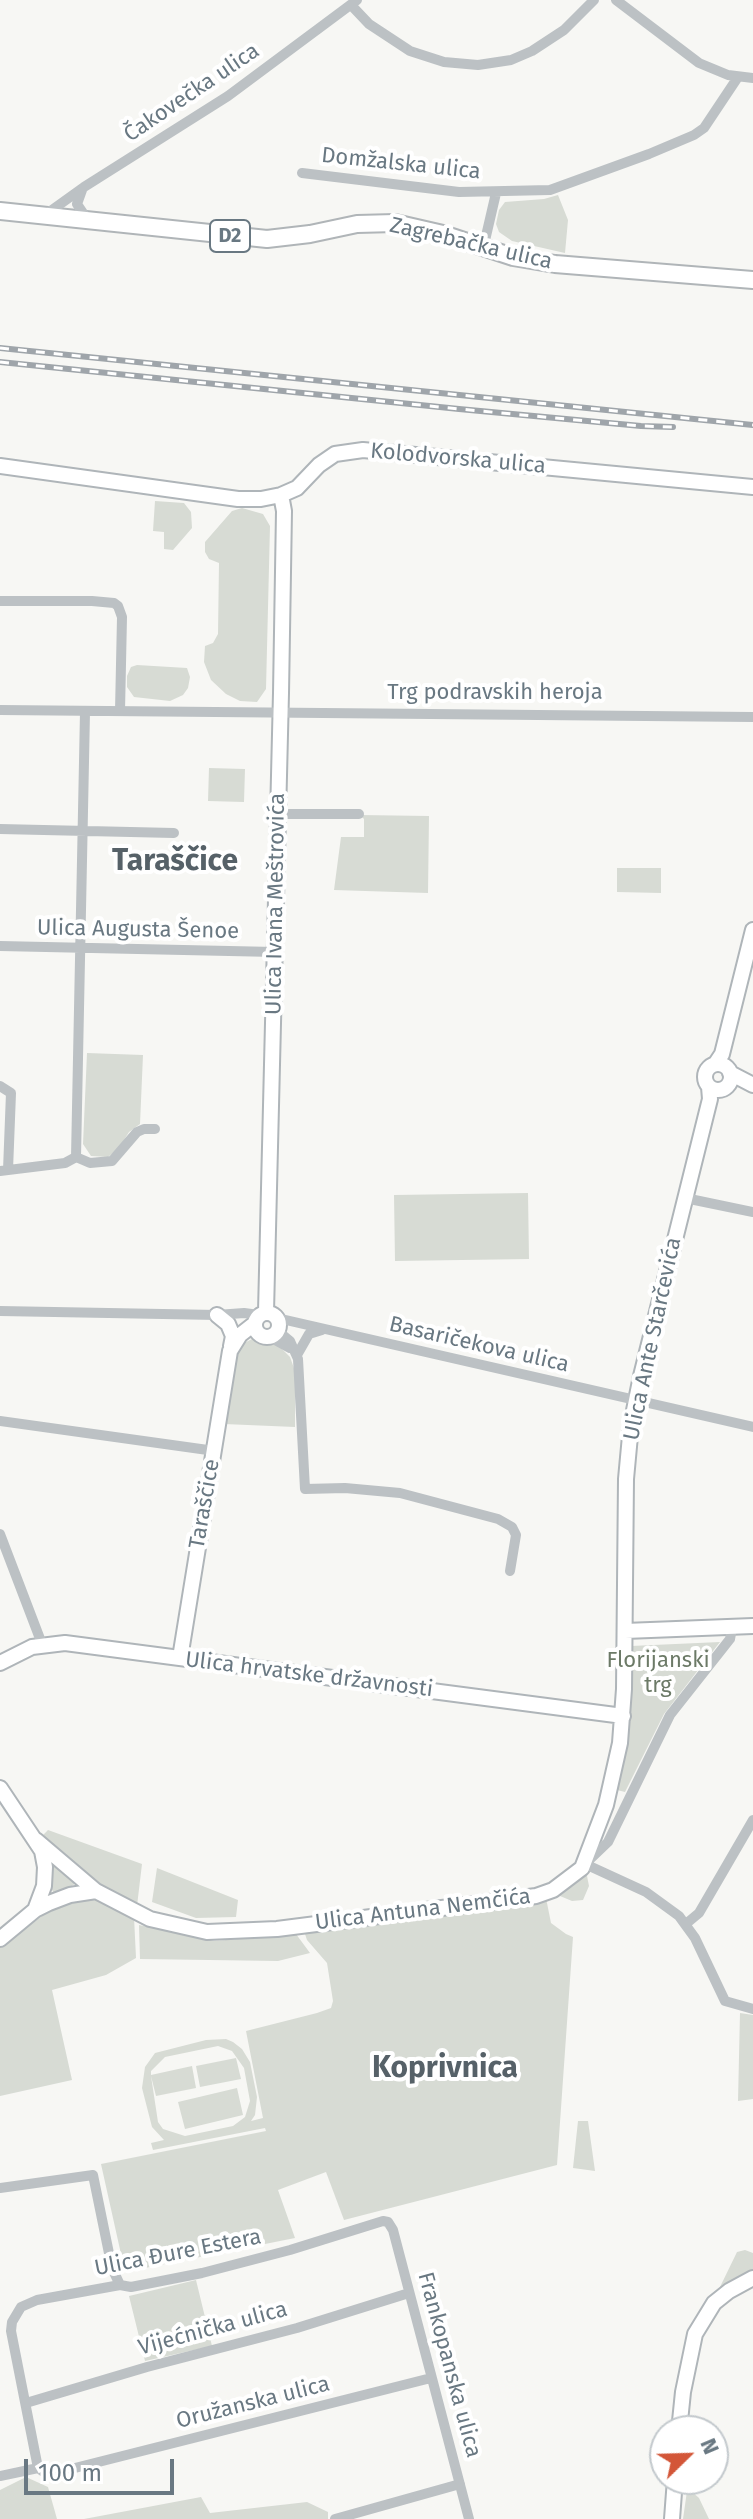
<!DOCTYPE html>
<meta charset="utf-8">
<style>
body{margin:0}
#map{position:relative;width:753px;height:2519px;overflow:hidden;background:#f7f7f4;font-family:"Fira Sans",sans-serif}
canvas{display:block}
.north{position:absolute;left:649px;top:2415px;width:80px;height:80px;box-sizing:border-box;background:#fff;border:2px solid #c3c9cd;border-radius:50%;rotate:67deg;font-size:22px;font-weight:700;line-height:32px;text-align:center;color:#697882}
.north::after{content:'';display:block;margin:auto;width:28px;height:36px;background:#d35638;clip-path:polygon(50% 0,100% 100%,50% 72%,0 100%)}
.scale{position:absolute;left:24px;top:2459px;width:150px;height:36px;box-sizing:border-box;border:4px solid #697882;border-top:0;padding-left:10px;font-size:24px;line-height:28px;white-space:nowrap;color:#697882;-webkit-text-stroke:6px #fff;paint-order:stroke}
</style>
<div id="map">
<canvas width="753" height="2519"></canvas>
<div class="north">N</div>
<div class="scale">100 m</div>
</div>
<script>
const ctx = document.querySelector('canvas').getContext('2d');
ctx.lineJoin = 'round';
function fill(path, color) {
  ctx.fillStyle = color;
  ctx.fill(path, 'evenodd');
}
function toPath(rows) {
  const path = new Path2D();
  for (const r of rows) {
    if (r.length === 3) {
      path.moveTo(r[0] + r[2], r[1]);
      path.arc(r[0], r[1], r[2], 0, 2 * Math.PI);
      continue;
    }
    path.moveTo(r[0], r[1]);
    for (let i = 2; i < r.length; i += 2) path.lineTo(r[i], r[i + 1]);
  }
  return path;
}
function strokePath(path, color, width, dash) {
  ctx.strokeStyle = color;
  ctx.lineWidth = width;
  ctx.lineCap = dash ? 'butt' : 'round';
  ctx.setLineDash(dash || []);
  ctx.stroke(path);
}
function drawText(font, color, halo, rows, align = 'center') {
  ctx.font = font + ' "Fira Sans",sans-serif';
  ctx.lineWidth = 8;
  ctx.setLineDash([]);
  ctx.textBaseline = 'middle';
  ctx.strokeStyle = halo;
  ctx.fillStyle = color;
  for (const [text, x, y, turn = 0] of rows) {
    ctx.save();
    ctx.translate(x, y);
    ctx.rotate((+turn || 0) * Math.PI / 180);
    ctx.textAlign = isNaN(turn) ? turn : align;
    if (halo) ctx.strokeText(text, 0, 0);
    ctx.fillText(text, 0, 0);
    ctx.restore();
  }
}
fill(toPath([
 [558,195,568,220,565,253,512,241,499,232,496,224,499,210,505,202,544,199],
 [155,501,184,503,191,512,192,528,173,550,164,549,164,532,153,531],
 [242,508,263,514,270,526,266,689,257,702,240,701,226,694,211,680,204,662,205,646,213,643,218,634,219,563,209,559,205,552,205,542,232,511],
 [137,665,187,668,190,677,188,688,183,695,170,701,134,697,127,687,127,676,131,667],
 [209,768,245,769,244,802,208,801],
 [360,815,429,816,428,893,334,890,341,837,364,837,364,819],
 [617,868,661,868,661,893,617,892],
 [87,1053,143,1055,140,1124,129,1132,119,1148,108,1157,91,1156,83,1144],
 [528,1193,529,1259,395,1261,394,1195],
 [254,1338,259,1342,273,1340,290,1357,295,1371,295,1427,224,1424,236,1355,244,1343],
 [720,1642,664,1714,625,1792,617,1790,626,1742,631,1646],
 [48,1830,142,1864,137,1906,89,1879,41,1837],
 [51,1862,75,1884,55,1895,52,1890],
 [157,1868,238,1900,236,1917,196,1918,152,1902],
 [583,1875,587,1876,589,1886,583,1900,572,1901,560,1896,559,1894],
 [95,1897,134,1917,136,1958,106,1975,52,1990,72,2080,0,2096,0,1948,50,1910,72,1899],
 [546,1898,551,1923,566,1934,573,1937,557,2165,344,2220,326,2172,278,2190,295,2238,125,2272,101,2164,266,2131,265,2128,153,2150,151,2143,164,2140,152,2127,142,2088,145,2067,155,2053,206,2040,226,2039,233,2042,242,2049,250,2062,257,2097,255,2115,251,2121,263,2118,246,2031,317,2013,331,2008,333,2001,327,1963,307,1940,304,1931,450,1914],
 [218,2046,232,2051,244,2068,250,2101,245,2117,233,2126,185,2136,163,2129,158,2122,151,2076,156,2096,196,2088,192,2066,151,2075,151,2071,165,2057],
 [139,1925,214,1941,296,1934,310,1953,278,1961,140,1959],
 [740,2013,753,2015,753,2099,738,2101],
 [236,2058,241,2079,200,2087,196,2066],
 [237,2088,243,2115,185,2129,178,2102],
 [578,2121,588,2121,595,2171,573,2168],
 [745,2250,753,2253,753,2270,724,2287,720,2287,737,2252],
 [196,2280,212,2346,145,2361,129,2296],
 [26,2477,48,2487,57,2519,0,2519,0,2490],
 [690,2490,699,2498,709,2519,683,2519,687,2491],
 [201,2497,210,2513,307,2502,328,2512,328,2519,84,2519]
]), '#d7dbd4');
const secondary = toPath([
 [0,466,238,499,261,499,281,495,297,488,319,465,335,454,363,450,753,487],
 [716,1063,722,1054,753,930],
 [718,1077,13],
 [730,1073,753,1085],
 [266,1312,281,693,284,511,281,495],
 [267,1325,12],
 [217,1315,228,1324,233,1336,231,1346],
 [625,1631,753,1626],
 [180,1658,230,1351,240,1335,254,1324],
 [0,1663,32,1647,65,1643,623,1716],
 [0,1788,42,1851,45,1867,44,1886,35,1910],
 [36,1840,96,1891,150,1919,207,1932,277,1929,536,1896,553,1890,582,1868,606,1805,620,1743,624,1689,626,1479,631,1425,641,1376,710,1099,709,1087],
 [0,1939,35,1910,49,1903,70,1895,96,1891],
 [679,2431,683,2392,695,2334,714,2303,729,2291,753,2278],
 [672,2519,675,2479]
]);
const primary = toPath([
 [0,211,267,239,310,234,357,224,395,223,443,234,513,257,555,264,753,280]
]);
strokePath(secondary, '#afb5b9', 18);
strokePath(primary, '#b0b5b8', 20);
strokePath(toPath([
 [616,0,699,63,728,75,753,78],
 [351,5,369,24,410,51,444,62,478,65,511,60,532,51,564,30,594,0],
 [302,173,459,192,550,190,649,154,694,135,704,128,738,77],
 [82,190,77,204,87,219],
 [45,215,84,187,228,96,357,0],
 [483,249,496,193],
 [0,601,92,601,114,603,118,606,122,617,120,711],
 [0,710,753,717],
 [85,712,76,1157,90,1163,112,1161,137,1132,144,1129,155,1129],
 [278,814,359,814],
 [0,829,174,833],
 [0,946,275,952],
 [0,1086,11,1093,8,1170],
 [0,1171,65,1163,76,1157],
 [685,1198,753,1212],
 [0,1311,217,1315,244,1313,259,1315],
 [277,1318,753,1427],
 [278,1331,290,1341,298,1359,305,1489,345,1488,400,1493,498,1519,512,1527,516,1535,510,1571],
 [270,1337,290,1348],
 [297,1355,309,1334,322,1330],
 [0,1421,215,1451],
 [0,1534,42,1644],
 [585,1864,608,1842,670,1715,730,1639,732,1628],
 [585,1864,646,1892,679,1916,695,1938,725,2001,753,2009],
 [687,1923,699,1913,753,1820],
 [0,2188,93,2175,112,2268,120,2285],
 [26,2403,147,2367,297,2328,409,2293],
 [38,2468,11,2331,12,2322,21,2307,37,2300,120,2285,131,2287,202,2273,290,2250,383,2221,388,2222,393,2230,469,2519],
 [38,2468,45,2473,63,2471,431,2378],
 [0,2476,38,2468],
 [335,2519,460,2484]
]), '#bcc1c4', 10);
strokePath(secondary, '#fff', 14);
strokePath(primary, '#fff', 16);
const rail = toPath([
 [0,348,753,425],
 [0,362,459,409,641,426,673,427]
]);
strokePath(rail, '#9fa5aa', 6);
strokePath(rail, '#fff', 3, [9]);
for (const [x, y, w] of [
 [230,236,40]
]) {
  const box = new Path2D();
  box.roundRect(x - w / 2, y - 16, w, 32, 6);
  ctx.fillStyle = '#fff';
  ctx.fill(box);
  strokePath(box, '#697882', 2);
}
drawText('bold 20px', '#697882', null, [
 ["D2",230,236]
]);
drawText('22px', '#697882', '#fff', [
 ["Čakovečka ulica",192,93,-34],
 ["Domžalska ulica",401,164,6],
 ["Zagrebačka ulica",471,244,13],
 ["Kolodvorska ulica",458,459,5],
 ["Trg podravskih heroja",495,693],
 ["Ulica Ivana Meštrovića",276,904,-89],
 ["Ulica Augusta Šenoe",138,930,1],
 ["Ulica Ante Starčevića",653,1339,-78],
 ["Basaričekova ulica",479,1345,13],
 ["Taraščice",205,1504,-80],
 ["Ulica hrvatske državnosti",309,1675,7],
 ["Ulica Antuna Nemčića",423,1910,-7],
 ["Ulica Đure Estera",178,2253,-11],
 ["Vijećnička ulica",213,2329,-15],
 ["Frankopanska ulica",449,2365,75],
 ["Oružanska ulica",253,2403,-14]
]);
drawText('22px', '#6c7a67', '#fff', [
 ["Florijanski",658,1661],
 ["trg",658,1686]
]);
drawText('bold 30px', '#566168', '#fff', [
 ["Taraščice",175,862],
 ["Koprivnica",445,2069]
]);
</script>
